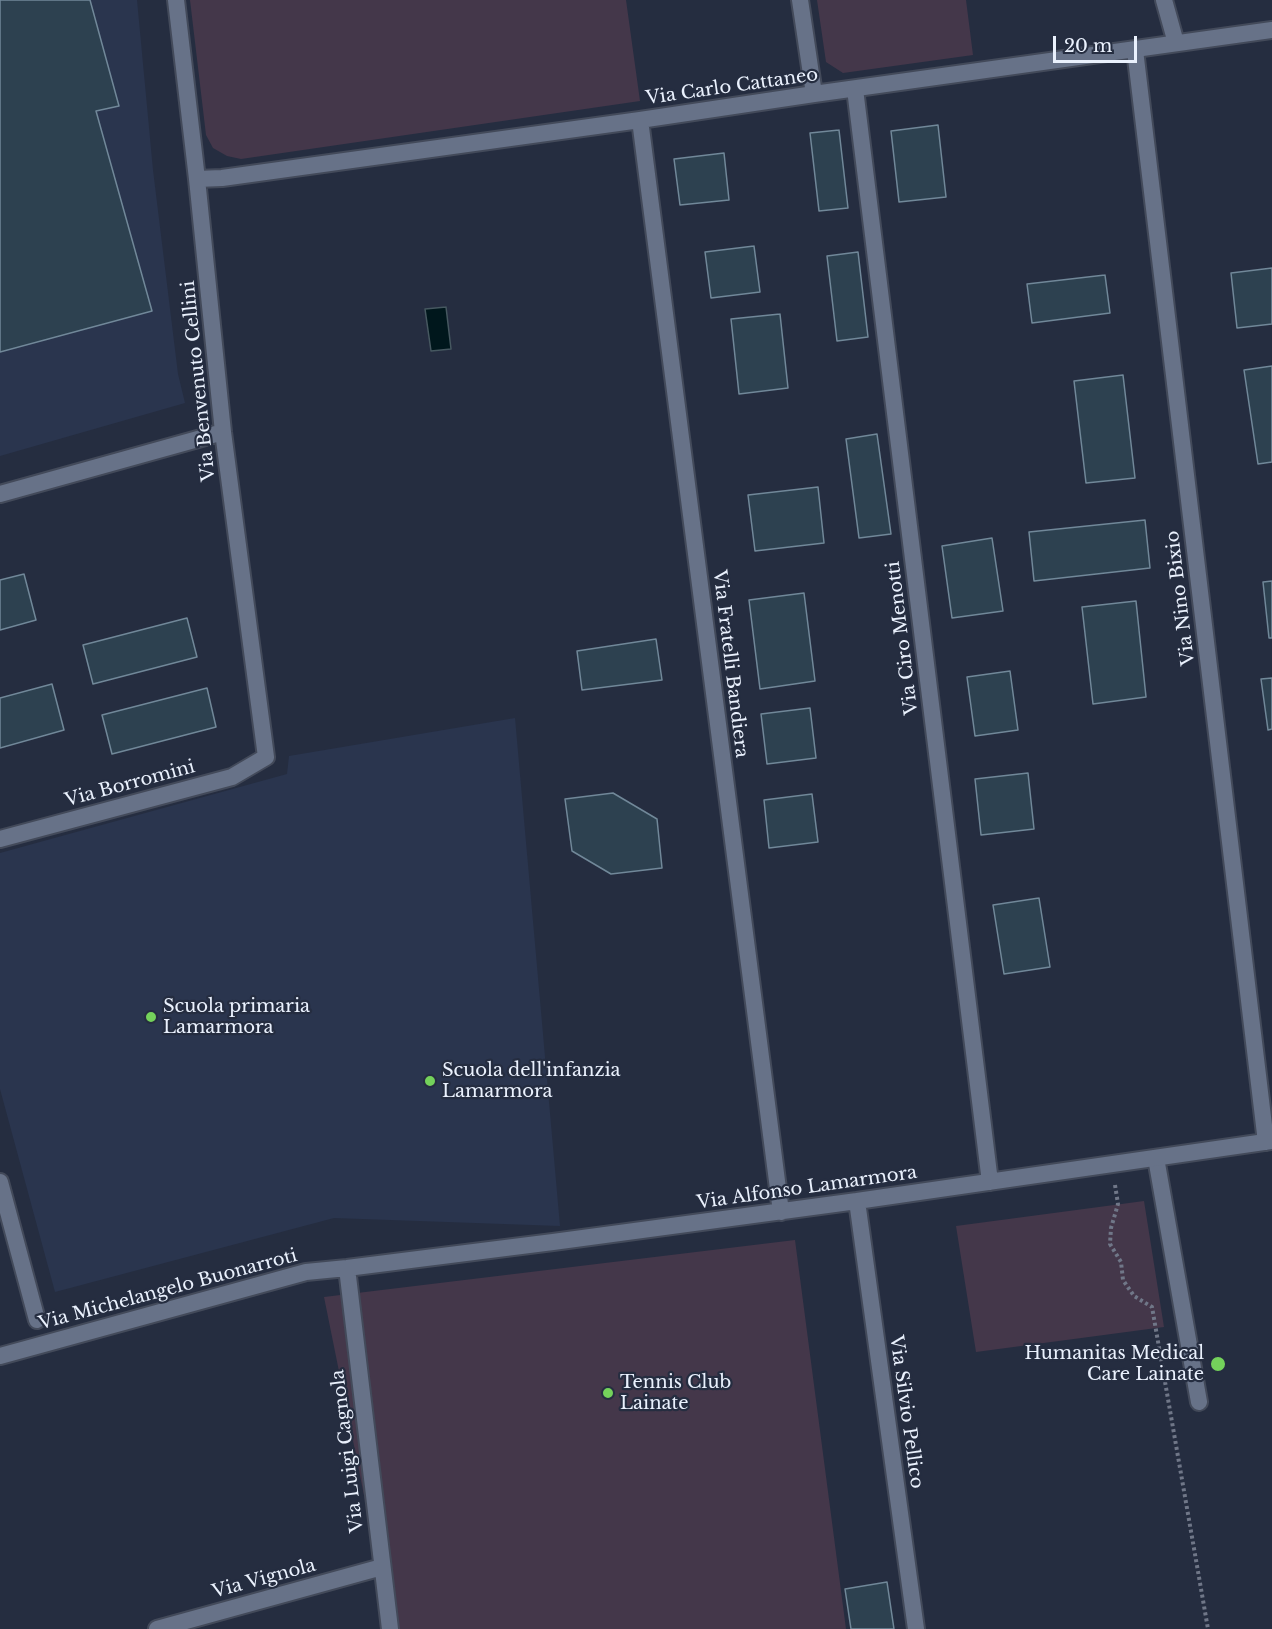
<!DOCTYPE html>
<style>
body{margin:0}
#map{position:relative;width:1272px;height:1629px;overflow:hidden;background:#252d40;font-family:"Libre Baskerville",serif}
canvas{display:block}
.scale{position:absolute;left:1053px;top:36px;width:84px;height:27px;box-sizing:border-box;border:3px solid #eaf1fd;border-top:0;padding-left:8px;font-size:18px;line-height:21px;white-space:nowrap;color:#eaf1fd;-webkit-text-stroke:4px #252d40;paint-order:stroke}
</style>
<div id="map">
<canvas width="1272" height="1629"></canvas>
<div class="scale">20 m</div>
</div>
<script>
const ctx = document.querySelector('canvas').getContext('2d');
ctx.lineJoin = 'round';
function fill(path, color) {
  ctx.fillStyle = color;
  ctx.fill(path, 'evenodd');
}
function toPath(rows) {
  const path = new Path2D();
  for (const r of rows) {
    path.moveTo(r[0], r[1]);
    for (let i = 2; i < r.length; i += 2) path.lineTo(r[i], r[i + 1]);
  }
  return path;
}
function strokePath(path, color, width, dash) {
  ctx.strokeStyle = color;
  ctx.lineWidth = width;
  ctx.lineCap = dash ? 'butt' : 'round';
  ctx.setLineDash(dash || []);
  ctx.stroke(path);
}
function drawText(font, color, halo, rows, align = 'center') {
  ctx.font = font + ' "Libre Baskerville",serif';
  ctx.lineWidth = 4.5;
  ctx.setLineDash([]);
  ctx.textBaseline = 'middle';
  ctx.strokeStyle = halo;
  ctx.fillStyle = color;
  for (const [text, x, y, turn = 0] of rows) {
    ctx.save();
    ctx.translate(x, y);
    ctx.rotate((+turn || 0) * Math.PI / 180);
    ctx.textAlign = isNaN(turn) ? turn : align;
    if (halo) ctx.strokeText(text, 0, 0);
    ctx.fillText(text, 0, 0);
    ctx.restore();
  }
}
fill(toPath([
 [0,0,137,0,153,170,178,374,185,403,0,456],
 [515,718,560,1226,334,1218,55,1292,0,1089,0,853,287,774,289,756]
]), '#2a354e');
fill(toPath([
 [190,0,626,0,640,101,241,159,227,156,213,148,206,135],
 [817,0,966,0,973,55,843,73,826,62],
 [1144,1201,1164,1327,976,1352,956,1226],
 [795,1240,846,1629,391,1629,324,1297]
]), '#44374a');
const water = toPath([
 [446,307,451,349,431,351,425,309,446,307]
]);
fill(water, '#00171c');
strokePath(water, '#465860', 1.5);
const building = toPath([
 [0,0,90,0,119,106,96,111,152,311,0,352,0,0],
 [938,125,946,197,899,202,891,131,938,125],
 [839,130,848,208,819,211,810,133,839,130],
 [724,153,729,200,680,205,674,159,724,153],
 [754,246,760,292,711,298,705,252,754,246],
 [858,252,868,337,837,341,827,256,858,252],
 [1272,268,1272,324,1237,328,1231,273,1272,268],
 [1105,275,1110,313,1032,323,1027,284,1105,275],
 [780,314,788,388,739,394,731,319,780,314],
 [1272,366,1272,462,1258,464,1244,370,1272,366],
 [1123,375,1135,478,1086,483,1074,381,1123,375],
 [877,434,891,534,859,538,846,439,877,434],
 [818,487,824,543,755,551,748,495,818,487],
 [1145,520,1150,568,1034,581,1029,532,1145,520],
 [992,538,1003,611,952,618,942,546,992,538],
 [24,574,36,620,0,630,0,580,24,574],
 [1272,581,1272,638,1269,638,1263,582,1272,581],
 [804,593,815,681,760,689,749,600,804,593],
 [1136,601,1146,697,1093,704,1082,607,1136,601],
 [187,618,197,657,93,684,83,645,187,618],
 [656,639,662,680,582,690,577,651,656,639],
 [1010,671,1018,730,975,736,967,677,1010,671],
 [1272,678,1272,729,1268,730,1261,679,1272,678],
 [52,684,64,730,0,748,0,698,52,684],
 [207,688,216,727,112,754,102,715,207,688],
 [810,708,816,758,767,764,761,714,810,708],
 [1028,773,1034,829,981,835,975,779,1028,773],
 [613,793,657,819,662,868,611,874,572,851,565,799,613,793],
 [812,794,818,842,769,848,764,800,812,794],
 [1039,898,1050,967,1004,974,993,905,1039,898],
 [887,1582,894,1629,851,1629,845,1589,887,1582]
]);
fill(building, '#2d4150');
strokePath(building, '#718899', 1.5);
const service = toPath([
 [1156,1158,1199,1402],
 [0,1182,37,1320]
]);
const minor = toPath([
 [800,0,814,94],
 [1164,0,1176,43],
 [1135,50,1266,1142],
 [855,89,990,1182],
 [640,120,781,1212],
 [197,179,222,178,640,120,814,94,1272,30],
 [0,494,223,432],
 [0,839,232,777,266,757,223,432,197,179,176,0],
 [857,1201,916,1629],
 [347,1268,390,1629],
 [0,1356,306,1272,347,1268,553,1242,857,1201,1272,1141],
 [157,1629,382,1567]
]);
strokePath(service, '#434a5a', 20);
strokePath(minor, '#434a5a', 20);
strokePath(toPath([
 [1115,1185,1118,1204,1111,1228,1110,1244,1121,1262,1123,1280,1134,1296,1152,1307,1208,1629]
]), '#707788', 4, [3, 3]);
strokePath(service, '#677288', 16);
strokePath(minor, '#677288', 16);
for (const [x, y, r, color] of [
 [151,1017,6,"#74d25b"],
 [430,1081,6,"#74d25b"],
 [1218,1364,8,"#74d25b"],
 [608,1393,6,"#74d25b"]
]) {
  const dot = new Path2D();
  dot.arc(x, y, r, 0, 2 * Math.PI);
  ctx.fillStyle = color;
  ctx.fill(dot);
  strokePath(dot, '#252d40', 2);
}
drawText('18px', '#eaf1fd', '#252d40', [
 ["Via Carlo Cattaneo",732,87,-8],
 ["Via Benvenuto Cellini",199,381,-96],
 ["Via Nino Bixio",1181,598,-97],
 ["Via Ciro Menotti",903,638,-97],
 ["Via Fratelli Bandiera",730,664,83],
 ["Via Borromini",130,784,-15],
 ["Via Alfonso Lamarmora",807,1188,-8],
 ["Via Michelangelo Buonarroti",168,1290,-15],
 ["Via Silvio Pellico",906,1412,82],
 ["Via Luigi Cagnola",348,1451,-97],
 ["Via Vignola",264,1579,-15]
]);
drawText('18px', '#eaf1fd', '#252d40', [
 ["Scuola primaria",163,1007],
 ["Lamarmora",163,1028],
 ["Scuola dell'infanzia",442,1071],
 ["Lamarmora",442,1092],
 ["Humanitas Medical",1204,1354,"right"],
 ["Care Lainate",1204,1375,"right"],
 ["Tennis Club",620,1383],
 ["Lainate",620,1404]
], 'left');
</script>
